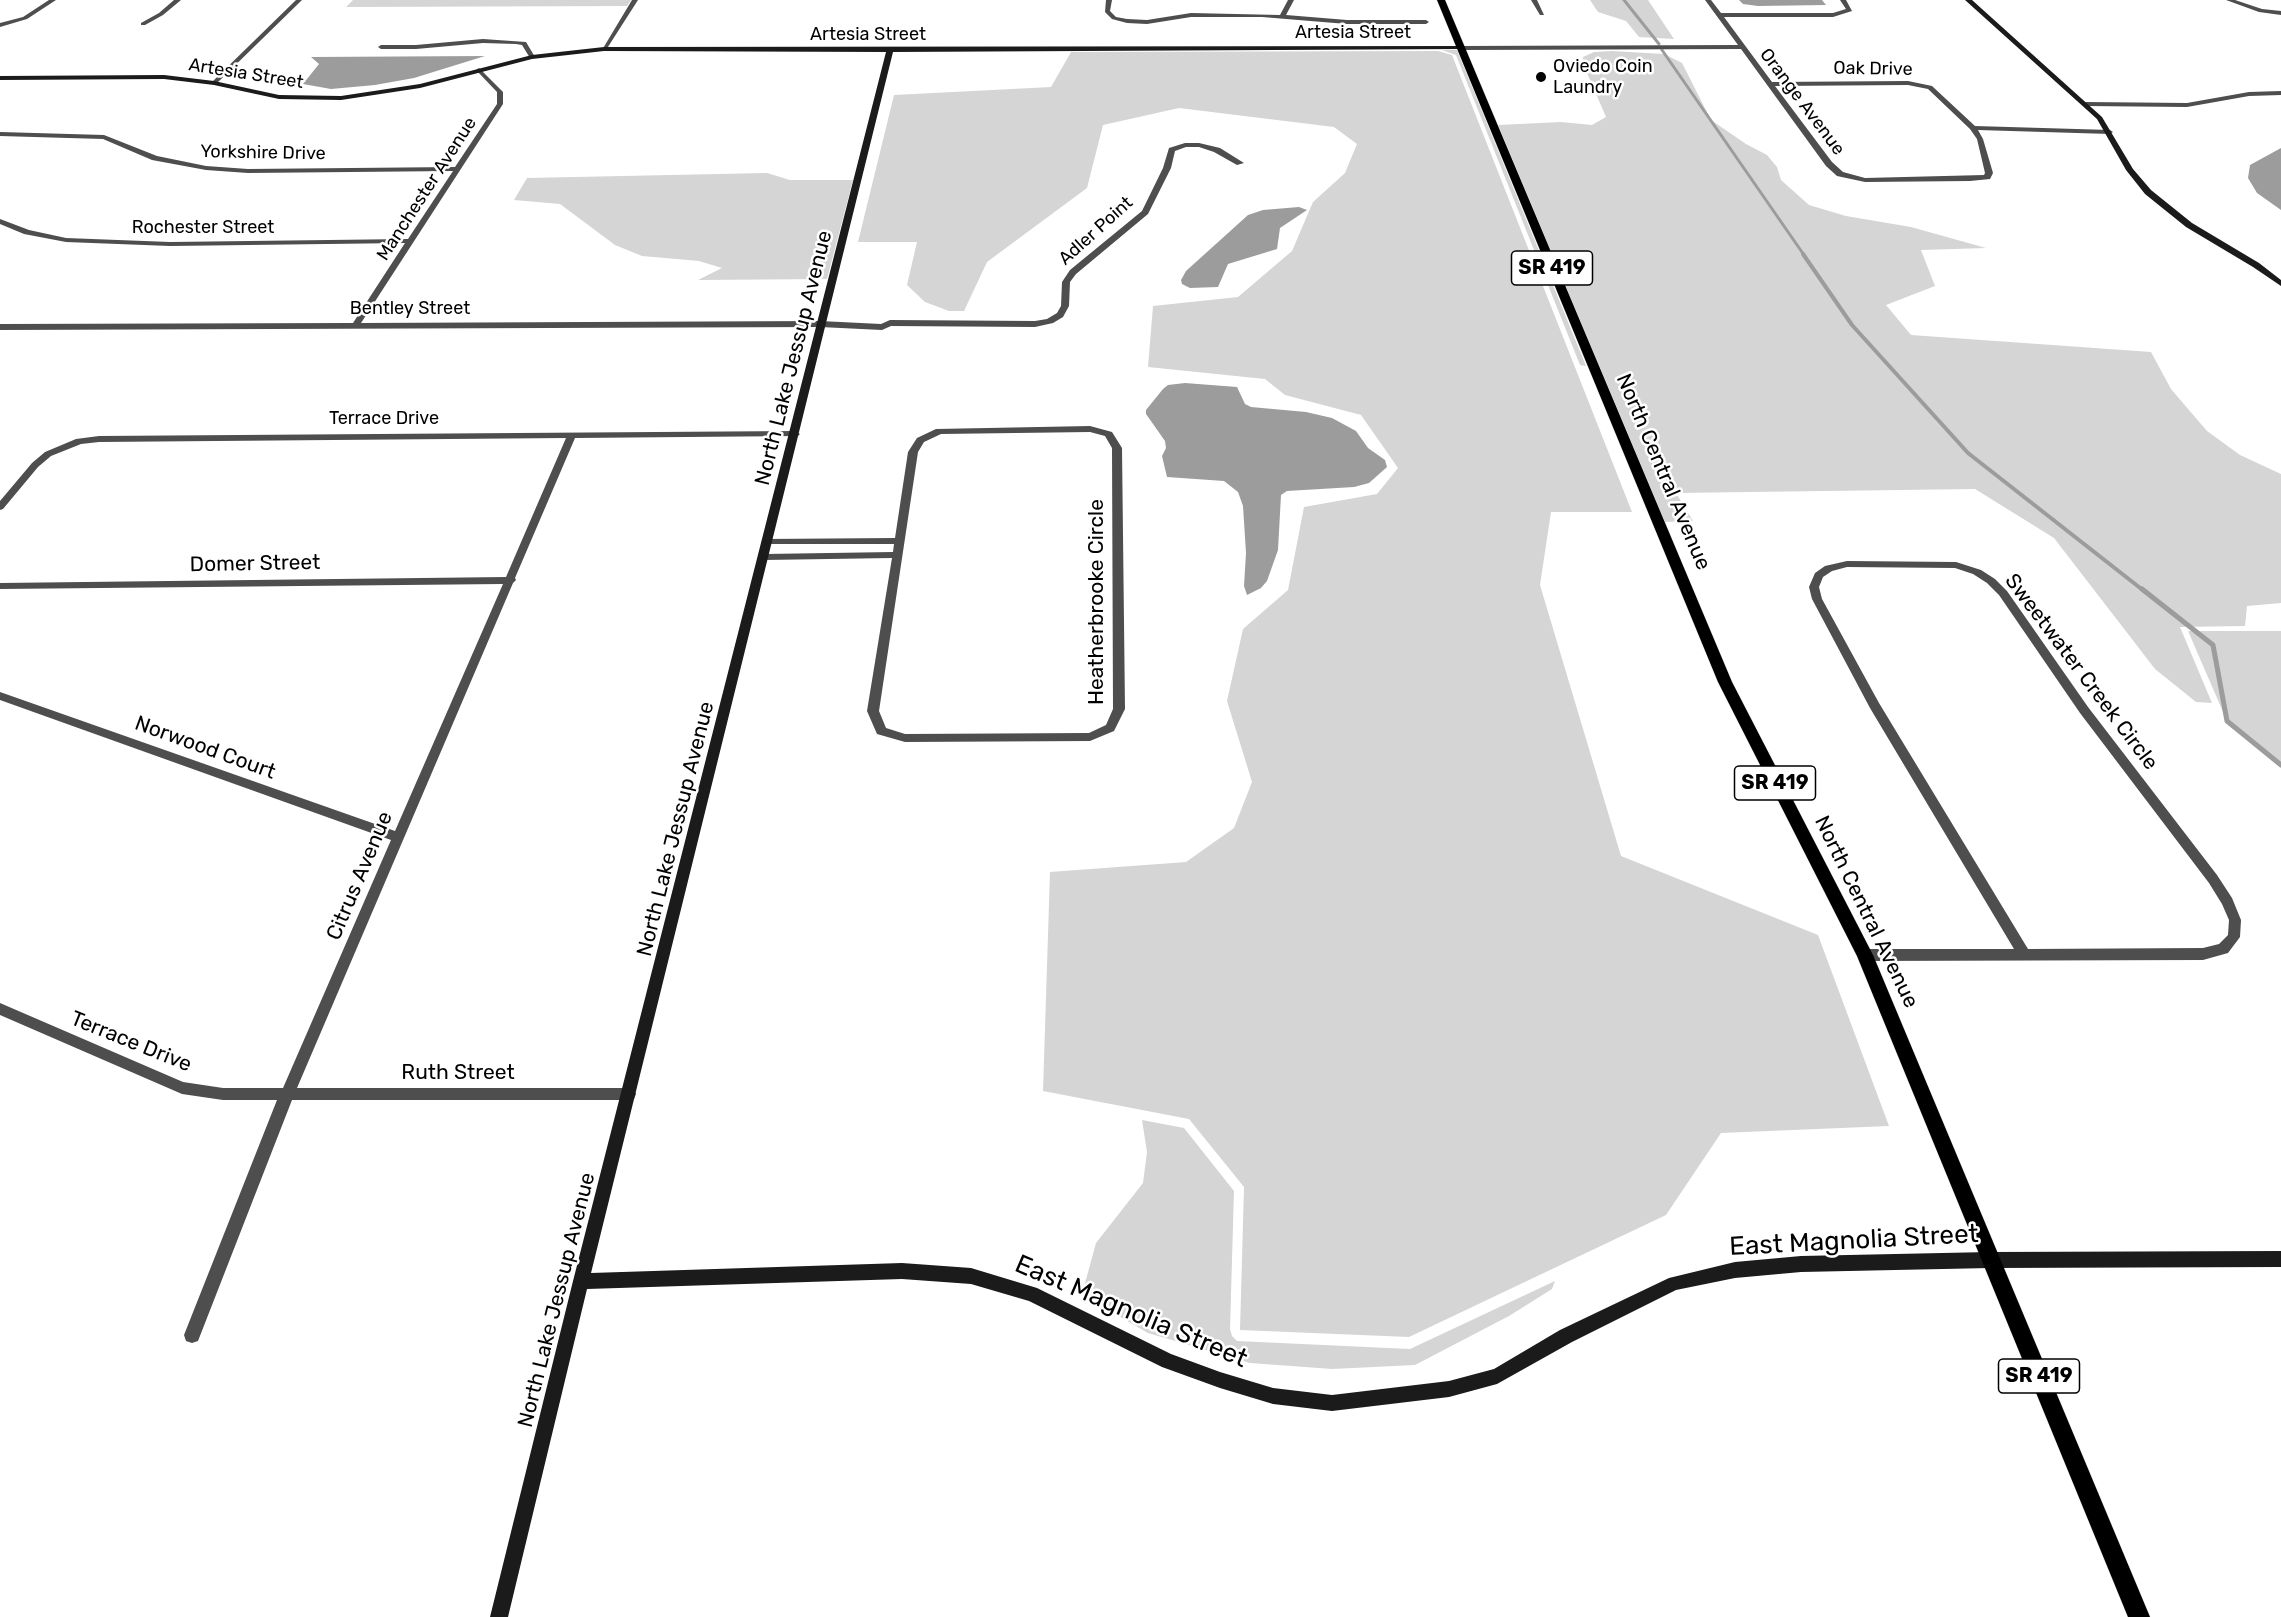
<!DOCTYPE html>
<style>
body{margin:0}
canvas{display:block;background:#fff}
</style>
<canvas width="2281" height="1617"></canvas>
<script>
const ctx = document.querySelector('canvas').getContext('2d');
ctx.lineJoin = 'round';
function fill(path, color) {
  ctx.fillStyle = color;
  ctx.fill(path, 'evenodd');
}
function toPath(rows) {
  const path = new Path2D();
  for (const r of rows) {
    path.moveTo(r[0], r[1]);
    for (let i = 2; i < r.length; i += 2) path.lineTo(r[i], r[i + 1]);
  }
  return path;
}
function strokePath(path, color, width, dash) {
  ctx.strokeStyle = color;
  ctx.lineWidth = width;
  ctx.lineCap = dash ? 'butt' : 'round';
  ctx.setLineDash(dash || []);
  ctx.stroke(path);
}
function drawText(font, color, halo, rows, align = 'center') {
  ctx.font = font + ' Rubik,sans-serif';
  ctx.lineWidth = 5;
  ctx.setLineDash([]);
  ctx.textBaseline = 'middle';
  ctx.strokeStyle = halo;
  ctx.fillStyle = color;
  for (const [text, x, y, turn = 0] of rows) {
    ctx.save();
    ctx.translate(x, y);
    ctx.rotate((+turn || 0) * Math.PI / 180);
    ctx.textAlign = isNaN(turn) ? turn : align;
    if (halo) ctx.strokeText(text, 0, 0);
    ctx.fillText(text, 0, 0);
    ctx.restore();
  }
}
fill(toPath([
 [353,0,631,0,627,6,346,7],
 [1590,0,1648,0,1674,39,1639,37,1626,21,1598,12],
 [1442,50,1457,50,1586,366,1580,365,1456,55],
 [1438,51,1452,55,1632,512,1551,512,1540,585,1621,856,1818,935,1889,1126,1721,1133,1666,1215,1409,1337,1240,1330,1244,1187,1189,1119,1043,1091,1050,872,1186,862,1234,828,1252,782,1227,701,1243,629,1288,590,1304,507,1377,494,1398,468,1361,415,1285,395,1265,379,1148,367,1153,306,1238,297,1292,251,1313,202,1345,173,1357,144,1334,127,1179,108,1103,125,1087,188,987,262,964,311,949,311,925,302,907,285,917,242,858,242,894,95,1051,87,1071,52],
 [1612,51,1664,54,1682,63,1711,120,1746,144,1767,155,1777,167,1781,180,1809,205,1846,216,1911,227,1986,248,1921,250,1935,286,1886,305,1911,335,2151,352,2171,389,2207,431,2240,455,2281,474,2281,603,2247,606,2245,626,2180,627,2212,703,2196,702,2155,669,2054,538,1975,489,1676,493,1693,521,1665,522,1498,125,1561,122,1592,125,1606,117,1584,66,1583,57,1594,52],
 [767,173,790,180,853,180,827,279,698,280,722,268,699,261,642,256,615,245,560,204,514,200,527,178],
 [2188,631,2281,631,2281,765,2227,721],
 [1142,1120,1184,1128,1234,1191,1230,1329,1232,1336,1237,1341,1410,1349,1555,1281,1552,1289,1509,1316,1415,1365,1332,1369,1250,1363,1148,1333,1103,1307,1084,1287,1096,1243,1143,1183,1147,1152]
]), '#d5d5d5');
fill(toPath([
 [1739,0,1822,0,1826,5,1758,6,1743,4],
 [485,56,414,78,375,85,331,89,303,84,319,64,311,57],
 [2281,148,2281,210,2257,193,2248,178,2250,165],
 [1299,207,1307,210,1280,228,1277,249,1228,264,1218,287,1190,288,1182,284,1181,280,1186,271,1248,215,1263,210],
 [1185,383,1237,387,1245,404,1251,407,1306,412,1332,418,1356,431,1368,448,1385,460,1387,467,1369,483,1354,487,1287,491,1281,495,1278,550,1267,581,1261,588,1247,595,1244,586,1246,553,1243,506,1238,492,1224,481,1167,477,1162,456,1166,448,1165,441,1146,414,1146,410,1163,389,1168,385]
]), '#9c9c9c');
strokePath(toPath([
 [1624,0,1659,44],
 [1662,50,1804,255]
]), '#9c9c9c', 3);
strokePath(toPath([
 [1803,254,1852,325,1968,453,2144,591]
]), '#9c9c9c', 4);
strokePath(toPath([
 [2142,589,2213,645,2227,721,2281,765]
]), '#9c9c9c', 5);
const primary = toPath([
 [1437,0,1445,0,1732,682,1873,955,2150,1617,2128,1617,1857,956,1718,682,1437,0]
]);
strokePath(primary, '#dbdbdb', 1);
fill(toPath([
 [49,0,56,0,27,19,0,27,0,23,23,17,49,0],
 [174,0,181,0,163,15,145,25,141,25,141,23,159,13,174,0],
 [296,0,302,0,216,84,212,84,212,82,296,0],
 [632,0,638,0,606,50,602,50,632,0],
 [1106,0,1112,0,1110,11,1116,17,1127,19,1147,20,1191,13,1280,15,1288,0,1294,0,1286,15,1347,20,1426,20,1429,22,1426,24,1347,24,1262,17,1191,17,1147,24,1127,23,1112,19,1105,12,1106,0],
 [1531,0,1537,0,1544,15,1540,15,1531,0],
 [1705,0,1711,0,1721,13,1833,13,1846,9,1840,0,1846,0,1852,11,1833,17,1724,17,1772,82,1908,81,1932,86,1975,126,2110,130,2113,132,2110,134,1978,130,1983,139,1993,173,1990,179,1970,181,1865,182,1837,176,1826,166,1741,49,1461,50,1458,48,1461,46,1738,45,1705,0],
 [1908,85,1928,89,1970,129,1977,139,1985,173,1984,175,1865,178,1843,172,1832,162,1775,86,1908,85],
 [2226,0,2235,0,2262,9,2281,11,2281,15,2259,12,2226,0],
 [483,39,526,42,535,57,530,58,522,45,516,44,483,43,416,49,381,49,378,47,381,45,416,45,483,39],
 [479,68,503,92,503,104,361,323,820,321,881,324,890,320,1035,321,1047,319,1057,313,1061,306,1062,282,1070,270,1142,211,1163,168,1169,148,1185,143,1199,143,1220,148,1244,163,1237,165,1214,152,1199,147,1186,147,1175,151,1171,168,1148,214,1076,274,1070,282,1069,306,1063,317,1053,323,1035,327,891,326,882,330,820,327,0,330,0,324,353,323,405,243,170,246,66,242,24,234,0,224,0,219,29,230,66,238,170,242,408,239,453,171,248,173,206,170,152,160,103,139,0,136,0,132,104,135,157,156,206,166,248,169,455,167,497,104,497,92,477,71,476,70,479,68],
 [2281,91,2281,95,2249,96,2187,107,2086,106,2083,104,2086,102,2187,103,2249,92,2281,91],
 [1090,426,1112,432,1122,448,1125,709,1114,731,1090,741,905,742,877,734,867,711,892,558,765,560,760,557,765,554,893,552,894,544,768,544,763,541,764,539,895,538,908,452,917,438,936,429,1090,426],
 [1090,432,1105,436,1112,448,1113,709,1106,725,1089,733,905,734,886,728,879,711,918,452,924,442,941,434,1090,432],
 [795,431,800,434,798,436,575,438,515,578,516,580,513,583,297,1088,629,1088,634,1089,636,1094,634,1099,629,1100,292,1100,198,1341,192,1343,186,1341,184,1335,277,1100,223,1100,182,1094,0,1015,0,1003,183,1082,223,1088,283,1088,391,840,0,700,0,692,395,831,503,584,0,589,0,583,506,577,566,438,99,442,81,444,51,456,38,467,3,509,0,510,0,501,32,463,45,452,76,439,99,436,795,431],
 [1847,561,1956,562,1981,570,1995,579,2007,591,2088,707,2217,875,2232,898,2241,920,2240,937,2228,953,2203,960,1865,961,1860,959,1858,955,1860,951,1865,949,2014,949,1870,708,1812,599,1809,587,1815,573,1825,566,1847,561],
 [1847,567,1955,568,1973,574,1987,583,1999,595,2080,713,2209,883,2222,904,2229,920,2228,935,2219,944,2203,948,2028,949,1879,703,1822,599,1819,587,1823,577,1832,571,1847,567]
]), '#4e4e4e');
fill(toPath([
 [1965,0,1972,0,2102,117,2133,169,2151,190,2192,223,2259,263,2281,280,2281,286,2253,267,2186,227,2145,194,2126,170,2097,119,1965,0],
 [1461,46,1463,47,1463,49,893,52,591,1273,902,1263,971,1268,1037,1288,1171,1354,1220,1372,1273,1388,1332,1395,1449,1381,1494,1369,1560,1330,1669,1278,1735,1262,1801,1256,1990,1252,2281,1251,2281,1267,1990,1268,1801,1272,1735,1278,1676,1290,1572,1342,1497,1384,1449,1397,1332,1411,1273,1404,1220,1388,1162,1367,1029,1301,971,1284,902,1279,587,1289,508,1617,490,1617,573,1281,886,52,604,51,532,59,420,88,341,100,279,99,214,85,164,79,0,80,0,76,164,75,214,81,279,95,341,96,420,84,532,55,604,47,1461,46]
]), '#1b1b1b');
fill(primary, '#000');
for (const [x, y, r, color] of [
 [1541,77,6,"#000"]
]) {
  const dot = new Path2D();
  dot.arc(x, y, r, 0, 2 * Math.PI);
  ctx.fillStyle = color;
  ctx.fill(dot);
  strokePath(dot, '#fff', 2);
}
drawText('18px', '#000', '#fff', [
 ["Artesia Street",1353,33],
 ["Artesia Street",868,35],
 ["Oak Drive",1873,69,1],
 ["Artesia Street",246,74,9],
 ["Orange Avenue",1802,102,53],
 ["Yorkshire Drive",263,153,1],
 ["Manchester Avenue",427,189,-57],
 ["Rochester Street",203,228],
 ["Adler Point",1096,231,-42],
 ["Bentley Street",410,309],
 ["Terrace Drive",384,419]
]);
drawText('18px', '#000', '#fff', [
 ["Oviedo Coin",1553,67],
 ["Laundry",1553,88]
], 'left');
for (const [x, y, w] of [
 [1552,268,81],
 [1775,783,81],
 [2039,1376,81]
]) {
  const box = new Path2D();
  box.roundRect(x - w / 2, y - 17, w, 34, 4.5);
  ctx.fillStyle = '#fff';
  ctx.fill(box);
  strokePath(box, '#000', 1.5);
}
drawText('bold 20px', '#000', null, [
 ["SR 419",1552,268],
 ["SR 419",1775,783],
 ["SR 419",2039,1376]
]);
drawText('21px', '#000', '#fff', [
 ["North Lake Jessup Avenue",794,358,-76],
 ["North Central Avenue",1663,472,67],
 ["Domer Street",255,564,-1],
 ["Heatherbrooke Circle",1097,602,-90],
 ["Sweetwater Creek Circle",2081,672,53],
 ["Norwood Court",205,748,20],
 ["North Lake Jessup Avenue",676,829,-76],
 ["Citrus Avenue",360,876,-67],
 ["North Central Avenue",1866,912,64],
 ["Terrace Drive",131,1042,22],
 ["Ruth Street",458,1073],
 ["North Lake Jessup Avenue",557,1300,-76]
]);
drawText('26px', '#000', '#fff', [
 ["East Magnolia Street",1854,1241,-3],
 ["East Magnolia Street",1131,1312,23]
]);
</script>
